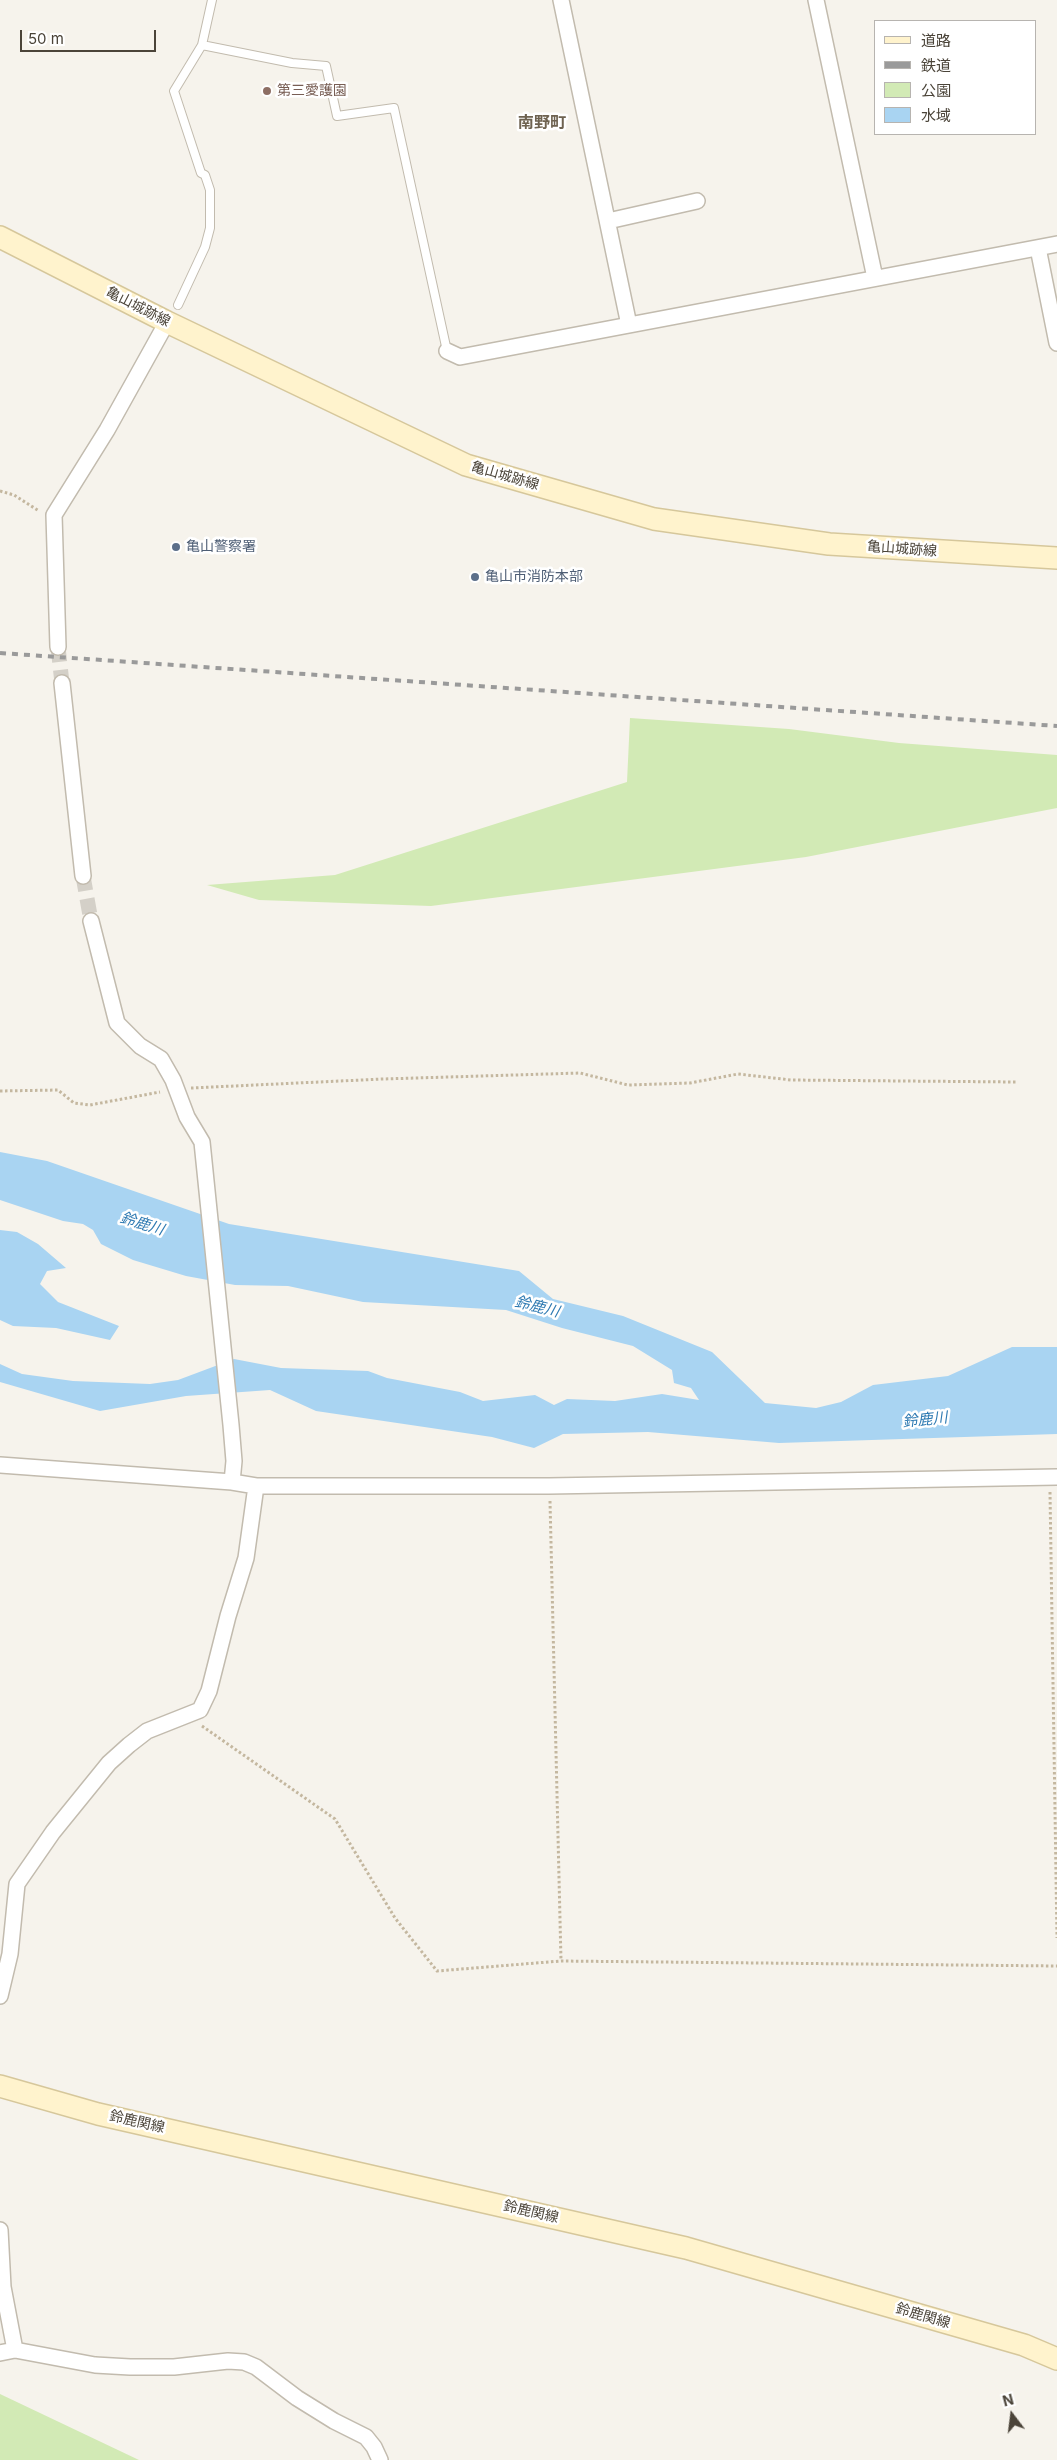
<!DOCTYPE html>
<meta charset="utf-8">
<style>
body{margin:0}
#map{position:relative;width:1057px;height:2460px;overflow:hidden;background:#f6f3ec;font-family:Inter,"Noto Sans JP",sans-serif}
canvas{display:block}
.legend{position:absolute;left:874px;top:20px;width:162px;height:115px;box-sizing:border-box;background:#fff;border:1px solid #b7b4b0;margin:0;padding:6px 9px;list-style:none;font-size:15px;color:#4b4439}
.legend li{display:flex;align-items:center;gap:10px;height:25px}
.legend b{width:25px;border:1px solid #b7b4b0}
.north{position:absolute;left:987px;top:2390px;width:50px;height:50px;-webkit-text-stroke:4px #fff;paint-order:stroke;rotate:345deg;font-size:14px;font-weight:700;line-height:20px;text-align:center;color:#4b4439}
.north::after{content:'';display:block;margin:auto;width:18px;height:22px;background:#4b4439;clip-path:polygon(50% 0,100% 100%,50% 72%,0 100%)}
.scale{position:absolute;left:20px;top:30px;width:136px;height:22px;box-sizing:border-box;border:2px solid #4b4439;border-top:0;padding-left:6px;font-size:15px;line-height:18px;white-space:nowrap;color:#4b4439;-webkit-text-stroke:4px #fff;paint-order:stroke}
</style>
<div id="map">
<canvas width="1057" height="2460"></canvas>
<ul class="legend">
<li><b style="height:6px;background:#fff3cd"></b>道路</li>
<li><b style="height:6px;background:#9a9a9a"></b>鉄道</li>
<li><b style="height:14px;background:#d2eab5"></b>公園</li>
<li><b style="height:14px;background:#a9d4f2"></b>水域</li>
</ul>
<div class="north">N</div>
<div class="scale">50 m</div>
</div>
<script>
const ctx = document.querySelector('canvas').getContext('2d');
ctx.lineJoin = 'round';
function fill(path, color) {
  ctx.fillStyle = color;
  ctx.fill(path, 'evenodd');
}
function toPath(rows) {
  const path = new Path2D();
  for (const r of rows) {
    path.moveTo(r[0], r[1]);
    for (let i = 2; i < r.length; i += 2) path.lineTo(r[i], r[i + 1]);
  }
  return path;
}
function strokePath(path, color, width, dash) {
  ctx.strokeStyle = color;
  ctx.lineWidth = width;
  ctx.lineCap = dash ? 'butt' : 'round';
  ctx.setLineDash(dash || []);
  ctx.stroke(path);
}
function drawText(font, color, halo, rows, align = 'center') {
  ctx.font = font + ' Inter,"Noto Sans JP",sans-serif';
  ctx.lineWidth = 5;
  ctx.setLineDash([]);
  ctx.textBaseline = 'middle';
  ctx.strokeStyle = halo;
  ctx.fillStyle = color;
  for (const [text, x, y, turn = 0] of rows) {
    ctx.save();
    ctx.translate(x, y);
    ctx.rotate((+turn || 0) * Math.PI / 180);
    ctx.textAlign = isNaN(turn) ? turn : align;
    if (halo) ctx.strokeText(text, 0, 0);
    ctx.fillText(text, 0, 0);
    ctx.restore();
  }
}
fill(toPath([
 [630,718,789,729,899,743,1057,755,1057,808,806,857,431,906,259,900,207,885,335,875,627,782],
 [0,2394,139,2460,0,2460]
]), '#d2eab5');
fill(toPath([
 [0,1152,47,1161,229,1224,519,1271,553,1299,623,1316,712,1352,765,1403,816,1408,841,1402,873,1385,948,1376,1012,1347,1057,1347,1057,1434,779,1443,648,1432,563,1434,534,1448,492,1437,316,1411,270,1390,186,1396,100,1411,0,1382,0,1364,22,1374,73,1381,150,1384,178,1380,234,1359,281,1368,368,1371,387,1378,460,1392,483,1401,535,1395,554,1405,567,1399,615,1401,662,1394,699,1400,691,1388,674,1383,672,1370,633,1346,562,1328,506,1310,363,1302,288,1286,235,1285,186,1276,133,1260,101,1244,93,1230,83,1224,63,1221,0,1200],
 [0,1230,17,1232,38,1244,66,1268,47,1271,40,1284,58,1302,119,1326,110,1340,56,1328,13,1326,0,1320]
]), '#a9d4f2');
strokePath(toPath([
 [58,647,62,683],
 [83,876,91,921]
]), '#d4d0c8', 15, [15, 8]);
const service = toPath([
 [202,45,292,63,326,66,337,116,394,108,447,351],
 [178,305,205,247,210,228,210,190,205,175,201,173,174,91,202,45,212,0]
]);
const minor = toPath([
 [561,0,629,325],
 [816,0,875,278],
 [608,221,697,201],
 [1038,248,1057,343],
 [447,351,460,357,1057,244],
 [58,647,54,515,107,430,167,322],
 [62,683,83,876],
 [91,921,117,1023,140,1046,161,1059,173,1080,187,1117,202,1142,231,1425,234,1461,232,1482],
 [0,1465,232,1482,256,1486,549,1486,1057,1477],
 [0,1996,10,1954,17,1884,53,1832,109,1763,129,1745,147,1731,200,1710,209,1691,228,1616,246,1558,256,1486],
 [0,2230,3,2287,15,2350],
 [0,2353,15,2350,95,2365,130,2367,174,2367,228,2361,244,2362,256,2367,297,2398,334,2421,366,2437,374,2447,380,2460]
]);
const secondary = toPath([
 [0,237,167,322,466,465,654,519,829,544,1057,558],
 [0,2086,98,2114,686,2248,1024,2345,1057,2359]
]);
strokePath(service, '#c2bbae', 10);
strokePath(minor, '#c2bbae', 18);
strokePath(secondary, '#d6c79b', 24);
strokePath(toPath([
 [0,491,14,495,39,511],
 [191,1088,383,1079,580,1073,628,1085,690,1083,738,1074,791,1080,1016,1082],
 [0,1091,58,1090,74,1103,90,1105,160,1092],
 [1050,1492,1057,1938],
 [550,1501,561,1961],
 [202,1726,335,1819,395,1918,437,1971,561,1961,1057,1966]
]), '#c4b79f', 3, [2.5, 2.5]);
strokePath(service, '#fff', 8);
strokePath(minor, '#fff', 15);
strokePath(secondary, '#fff3cd', 21);
strokePath(toPath([
 [0,653,1057,726]
]), '#9a9a9a', 4, [6, 6]);
for (const [x, y, r, color] of [
 [267,91,5,"#8d6e63"],
 [176,547,5,"#5c6f8a"],
 [475,577,5,"#5c6f8a"]
]) {
  const dot = new Path2D();
  dot.arc(x, y, r, 0, 2 * Math.PI);
  ctx.fillStyle = color;
  ctx.fill(dot);
  strokePath(dot, '#fff', 2);
}
drawText('14px', '#785e54', '#fff', [
 ["第三愛護園",277,91]
], 'left');
drawText('14px', '#4b4439', '#fff', [
 ["亀山城跡線",138,307,27],
 ["亀山城跡線",505,476,16],
 ["亀山城跡線",902,549,4],
 ["鈴鹿関線",137,2122,13],
 ["鈴鹿関線",531,2212,13],
 ["鈴鹿関線",923,2316,16]
]);
drawText('14px', '#4e5e75', '#fff', [
 ["亀山警察署",186,547],
 ["亀山市消防本部",485,577]
], 'left');
drawText('italic 15px', '#2e7ab2', '#fff', [
 ["鈴鹿川",142,1224,17],
 ["鈴鹿川",537,1307,14],
 ["鈴鹿川",925,1420,-6]
]);
drawText('bold 16px', '#6e6250', '#fff', [
 ["南野町",542,123]
]);
</script>
